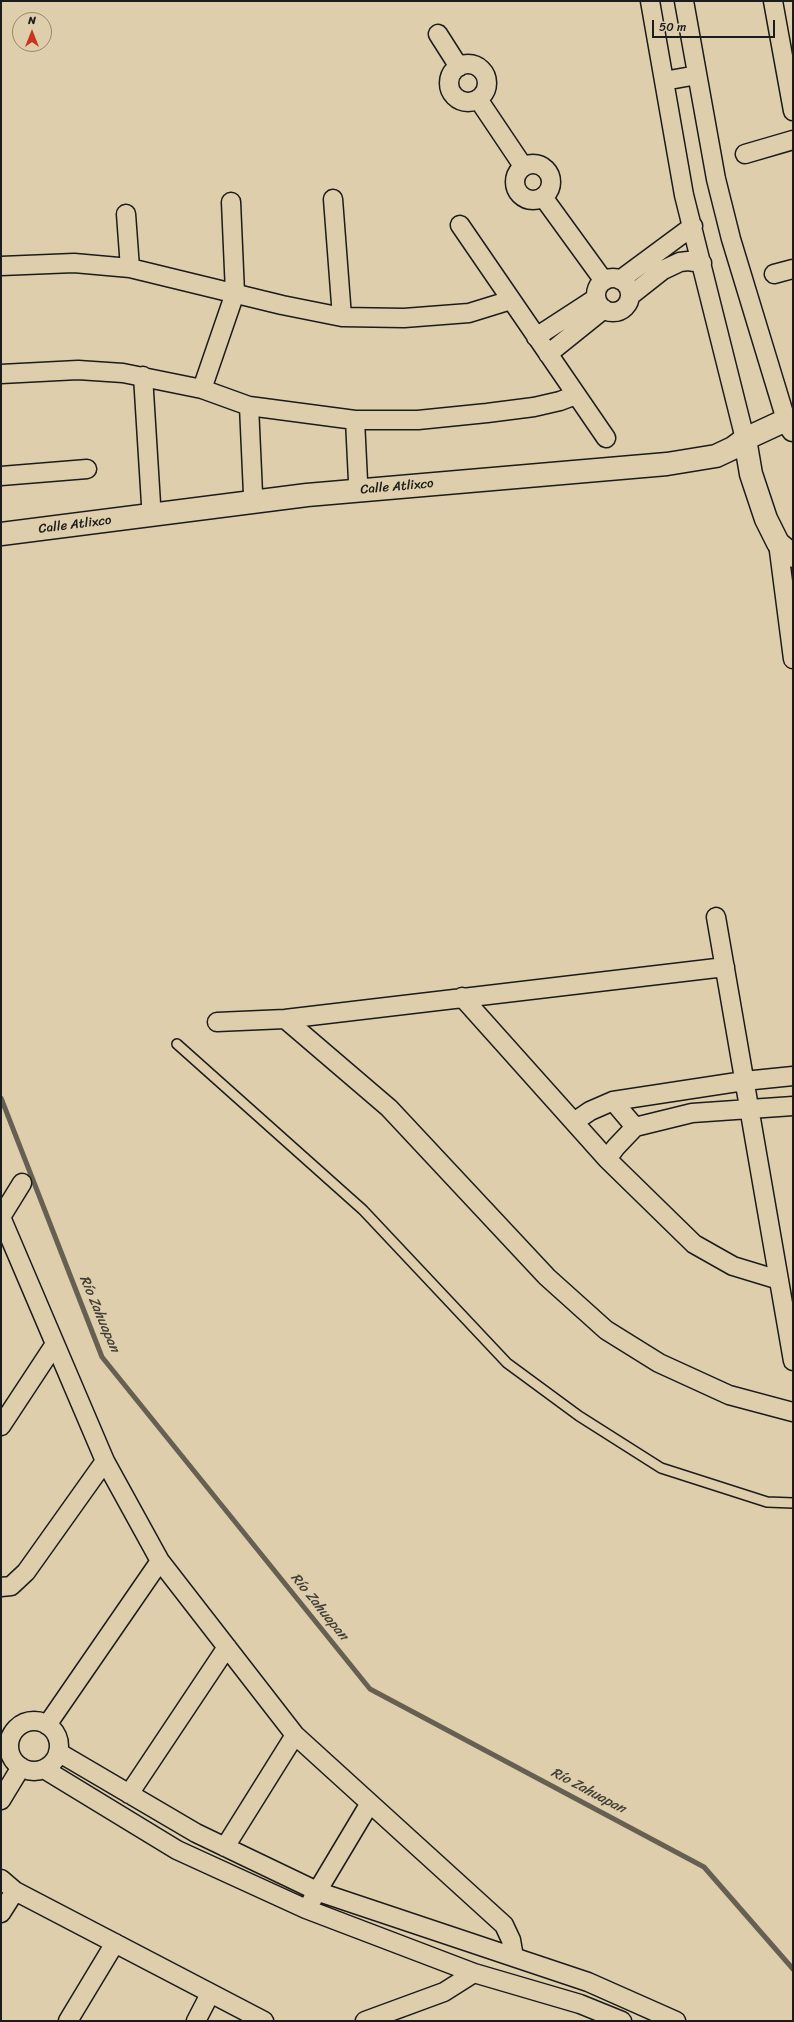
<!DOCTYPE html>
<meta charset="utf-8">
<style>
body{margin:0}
#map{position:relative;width:794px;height:2022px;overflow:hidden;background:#dfceab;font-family:Sriracha,sans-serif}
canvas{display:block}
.frame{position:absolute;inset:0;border:2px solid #1c1c1c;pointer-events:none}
.north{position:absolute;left:12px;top:12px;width:40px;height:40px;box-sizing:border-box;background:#dfceab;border:1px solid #918772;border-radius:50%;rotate:0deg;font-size:11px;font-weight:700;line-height:16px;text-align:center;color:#1c1c1c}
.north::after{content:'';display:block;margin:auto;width:14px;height:18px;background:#c8321e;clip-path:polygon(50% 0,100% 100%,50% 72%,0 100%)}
.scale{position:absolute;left:652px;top:20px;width:123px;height:18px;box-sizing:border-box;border:2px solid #1c1c1c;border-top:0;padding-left:5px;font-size:12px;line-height:14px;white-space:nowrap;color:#1c1c1c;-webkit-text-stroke:3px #dfceab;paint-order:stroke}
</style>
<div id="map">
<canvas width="794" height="2022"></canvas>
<div class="frame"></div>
<div class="north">N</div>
<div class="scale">50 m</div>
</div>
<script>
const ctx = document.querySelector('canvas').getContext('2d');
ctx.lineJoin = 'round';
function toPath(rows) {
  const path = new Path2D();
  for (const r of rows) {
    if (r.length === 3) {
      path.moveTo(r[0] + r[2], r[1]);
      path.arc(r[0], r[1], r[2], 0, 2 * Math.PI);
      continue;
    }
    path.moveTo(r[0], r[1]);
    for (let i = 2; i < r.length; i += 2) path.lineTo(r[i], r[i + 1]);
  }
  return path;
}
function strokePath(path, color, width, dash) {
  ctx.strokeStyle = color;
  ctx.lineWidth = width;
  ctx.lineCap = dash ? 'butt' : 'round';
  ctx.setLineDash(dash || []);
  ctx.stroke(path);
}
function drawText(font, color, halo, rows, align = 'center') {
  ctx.font = font + ' Sriracha,sans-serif';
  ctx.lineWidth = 4;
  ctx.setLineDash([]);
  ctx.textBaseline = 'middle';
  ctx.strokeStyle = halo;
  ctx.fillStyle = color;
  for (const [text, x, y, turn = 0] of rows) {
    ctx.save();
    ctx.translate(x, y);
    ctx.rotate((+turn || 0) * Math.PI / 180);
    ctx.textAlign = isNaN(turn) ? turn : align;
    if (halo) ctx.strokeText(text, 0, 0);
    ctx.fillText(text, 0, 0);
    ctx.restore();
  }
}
strokePath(toPath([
 [1,1098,102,1357,370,1689,704,1867,793,1969]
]), '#666052', 5);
const lane = toPath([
 [177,1044,363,1210,507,1363,579,1416,661,1468,767,1502,793,1503]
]);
const street = toPath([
 [650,1,684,195,745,439],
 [684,1,716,179,731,239,786,420],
 [773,1,793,111],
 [438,34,459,67],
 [468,83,19],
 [664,81,697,75],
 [478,99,523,166],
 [745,154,793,140],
 [533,182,18],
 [543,197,604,281],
 [333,199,342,317],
 [126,214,130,268],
 [460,225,606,438],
 [1,266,74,263,130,268,282,305,342,317,404,318,469,313,511,300],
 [774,274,793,269],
 [613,295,17],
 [620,280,693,226],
 [630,296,663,270,680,262,688,261,702,263],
 [536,337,596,298],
 [548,354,604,309],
 [1,374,78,370,123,373,202,389,249,406,355,420,418,420,487,413,534,407,560,401,576,395],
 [143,376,151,504],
 [202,389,235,293,231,202],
 [249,406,253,494],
 [355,420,358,481],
 [1,476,87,469],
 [778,543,793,659],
 [716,917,793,1361],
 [462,997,607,1159,694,1244,733,1266,779,1280],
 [285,1019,389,1108,547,1277,606,1330,659,1363,729,1395,793,1412],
 [217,1022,285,1019,725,967],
 [613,1101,635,1127],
 [574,1122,590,1111,613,1101,744,1081,793,1076],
 [607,1159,616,1147,635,1127,692,1113,793,1106],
 [1,1217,105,1461,160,1561,295,1735,504,1925,511,1940,514,1957],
 [1,1217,22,1183],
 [1,1426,55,1344],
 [1,1587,11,1586,26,1572,105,1461],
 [34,1746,25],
 [47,1725,160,1561],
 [58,1752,196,1833,319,1892,588,1982,676,2021],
 [44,1769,177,1850,306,1909,474,1973,580,2004,622,2021],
 [129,1794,227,1647],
 [1,1800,21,1767],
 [225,1847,295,1735],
 [1,1879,15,1891,264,2021],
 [312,1900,370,1803],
 [1,1913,15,1891],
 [68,2021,115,1943],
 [196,2021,210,1994],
 [365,2021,444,1992,474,1973]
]);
const secondary = toPath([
 [745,439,751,474,766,519,778,543,793,556],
 [1,534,307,495,667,464,716,456,733,448,745,439,786,420,793,430]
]);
strokePath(lane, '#1c1c1c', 12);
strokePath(street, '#1c1c1c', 21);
strokePath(secondary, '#1c1c1c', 25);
strokePath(lane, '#dfceab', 9);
strokePath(street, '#dfceab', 18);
strokePath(secondary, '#dfceab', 22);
drawText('13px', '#1c1c1c', '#dfceab', [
 ["Calle Atlixco",397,487,-5],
 ["Calle Atlixco",75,525,-7]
]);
drawText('italic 14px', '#413e37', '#dfceab', [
 ["Río Zahuapan",99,1314,67],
 ["Río Zahuapan",319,1607,51],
 ["Río Zahuapan",588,1791,28]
]);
</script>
